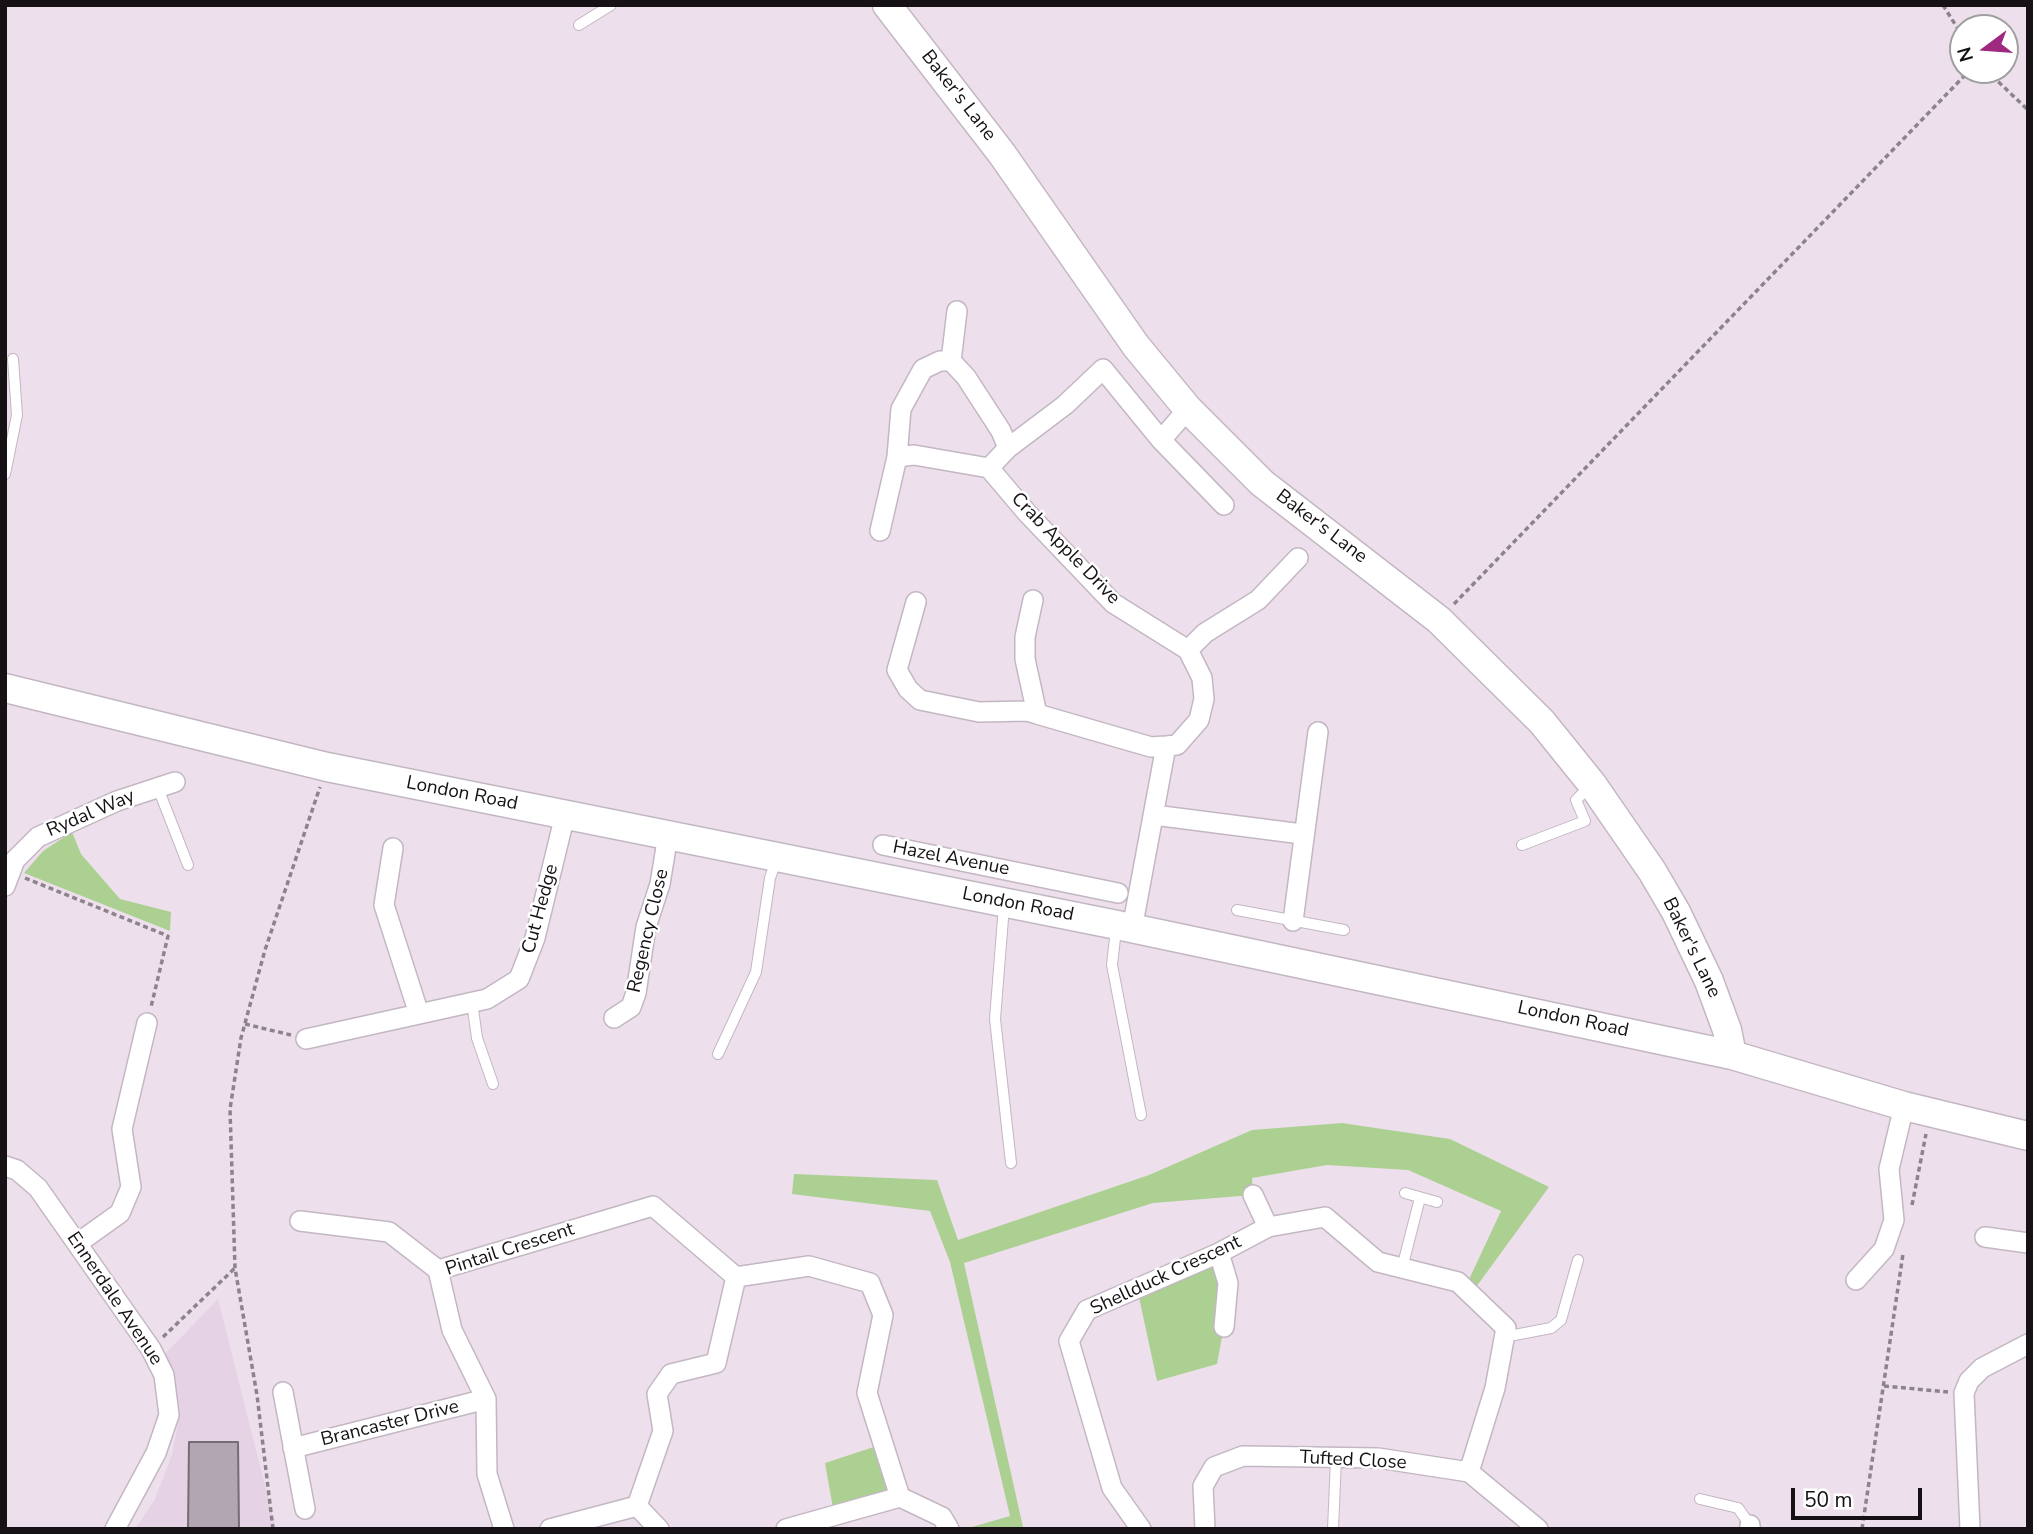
<!DOCTYPE html>
<style>
body{margin:0}
#map{position:relative;width:2033px;height:1534px;overflow:hidden;background:#ede0ec;font-family:"Nunito Sans",sans-serif}
canvas{display:block}
.frame{position:absolute;inset:0;border:7px solid #151115;pointer-events:none}
.north{position:absolute;left:1949px;top:14px;width:70px;height:70px;box-sizing:border-box;background:#fff;border:2px solid #a1a0a1;border-radius:50%;rotate:254deg;font-size:19px;font-weight:700;line-height:28px;text-align:center;color:#151115}
.north::after{content:'';display:block;margin:auto;width:24px;height:32px;background:#9f2881;clip-path:polygon(50% 0,100% 100%,50% 72%,0 100%)}
.scale{position:absolute;left:1791px;top:1488px;width:131px;height:32px;box-sizing:border-box;border:4px solid #151115;border-top:0;padding-left:9px;font-size:21px;line-height:24px;white-space:nowrap;color:#151115;-webkit-text-stroke:5px #fff;paint-order:stroke}
</style>
<div id="map">
<canvas width="2033" height="1534"></canvas>
<div class="frame"></div>
<div class="north">N</div>
<div class="scale">50 m</div>
</div>
<script>
const ctx = document.querySelector('canvas').getContext('2d');
ctx.lineJoin = 'round';
function fill(path, color) {
  ctx.fillStyle = color;
  ctx.fill(path, 'evenodd');
}
function toPath(rows) {
  const path = new Path2D();
  for (const r of rows) {
    path.moveTo(r[0], r[1]);
    for (let i = 2; i < r.length; i += 2) path.lineTo(r[i], r[i + 1]);
  }
  return path;
}
function strokePath(path, color, width, dash) {
  ctx.strokeStyle = color;
  ctx.lineWidth = width;
  ctx.lineCap = dash ? 'butt' : 'round';
  ctx.setLineDash(dash || []);
  ctx.stroke(path);
}
function drawText(font, color, halo, rows, align = 'center') {
  ctx.font = font + ' "Nunito Sans",sans-serif';
  ctx.lineWidth = 5;
  ctx.setLineDash([]);
  ctx.textBaseline = 'middle';
  ctx.strokeStyle = halo;
  ctx.fillStyle = color;
  for (const [text, x, y, turn = 0] of rows) {
    ctx.save();
    ctx.translate(x, y);
    ctx.rotate((+turn || 0) * Math.PI / 180);
    ctx.textAlign = isNaN(turn) ? turn : align;
    if (halo) ctx.strokeText(text, 0, 0);
    ctx.fillText(text, 0, 0);
    ctx.restore();
  }
}
fill(toPath([
 [218,1299,276,1529,135,1529,154,1501,172,1455,180,1413,172,1372,163,1356]
]), '#e5d2e4');
fill(toPath([
 [72,832,81,854,120,899,171,912,170,931,24,873,43,851],
 [1342,1123,1450,1139,1549,1187,1471,1294,1465,1288,1501,1211,1408,1170,1327,1165,1252,1178,1253,1195,1153,1203,964,1263,1023,1527,1017,1529,965,1529,1010,1516,950,1262,930,1211,792,1194,794,1174,937,1180,958,1240,1149,1175,1252,1130],
 [1219,1253,1224,1326,1217,1364,1157,1381,1137,1288],
 [883,1444,900,1497,834,1514,825,1463]
]), '#acd092');
const building = toPath([
 [189,1442,238,1442,239,1529,188,1529,189,1442]
]);
fill(building, '#b2a6b2');
strokePath(building, '#766b76', 2);
const lane = toPath([
 [579,25,611,5],
 [5,474,17,415,13,359],
 [158,788,188,865],
 [1522,845,1585,821,1576,800,1591,785],
 [1004,906,995,1019,1011,1163],
 [1237,910,1344,930],
 [1116,929,1112,965,1141,1115],
 [472,1002,477,1038,493,1084],
 [718,1054,756,972,770,878,777,858],
 [1405,1193,1437,1202],
 [1402,1268,1420,1198],
 [1504,1337,1551,1328,1561,1320,1578,1260],
 [1700,1499,1738,1508,1750,1525],
 [1333,1529,1336,1458]
]);
const street = toPath([
 [951,361,957,311],
 [1161,440,1188,409],
 [897,457,901,409,923,369,940,361,951,361,966,377,1001,431,1008,448],
 [880,531,897,457,914,455,989,468],
 [1033,600,1025,637,1025,659,1037,714,1151,747,1166,746],
 [916,602,897,670,908,689,920,700,979,712,1027,711,1037,714],
 [1188,650,1205,633,1258,600,1298,558],
 [1154,815,1302,834],
 [883,845,1118,893],
 [393,848,384,905,419,1014],
 [5,886,15,860,38,837,117,801,175,782],
 [1293,921,1318,732],
 [1132,929,1166,746,1177,745,1199,720,1204,699,1202,678,1188,650,1113,603,1028,514,989,468,1008,448,1065,405,1103,369,1161,440,1224,505],
 [614,1018,631,1007,636,993,646,927,660,884,668,835],
 [306,1039,487,999,519,979,535,938,565,815],
 [5,1166,17,1170,38,1188,151,1349,164,1375,169,1415,156,1453,115,1529],
 [1253,1195,1268,1227,1325,1217,1378,1262,1458,1282,1506,1328,1495,1388,1469,1472],
 [300,1221,389,1232,438,1270],
 [1985,1237,2028,1243],
 [78,1243,120,1213,131,1187,122,1129,147,1023],
 [1219,1253,1228,1283,1224,1327],
 [1856,1280,1884,1249,1894,1220,1889,1169,1904,1106],
 [283,1392,305,1509],
 [293,1448,486,1399],
 [1750,1525,1750,1529],
 [504,1529,487,1474,486,1399,452,1330,438,1270,653,1206,736,1277],
 [550,1529,637,1506],
 [659,1529,637,1506,663,1431,657,1394,671,1374,716,1363,736,1277,809,1266,870,1283,883,1315,867,1393,900,1497],
 [786,1529,900,1497,942,1517,949,1529],
 [1141,1529,1112,1488,1069,1341,1087,1310,1219,1253,1268,1227],
 [1205,1529,1203,1486,1214,1467,1243,1456,1378,1458,1469,1472,1538,1529],
 [1970,1529,1964,1393,1969,1381,1982,1368,2028,1344]
]);
const secondary = toPath([
 [887,5,1002,154,1136,346,1188,409,1262,483,1439,620,1542,722,1592,784,1652,871,1676,912,1709,981,1727,1030,1732,1055],
 [5,688,327,767,1117,925,1732,1055,1904,1106,2028,1136]
]);
strokePath(lane, '#c3b7c3', 12);
strokePath(street, '#c3b7c3', 22);
strokePath(secondary, '#c3b7c3', 31);
strokePath(toPath([
 [1943,5,1963,37],
 [1986,70,2028,110],
 [1454,604,1970,70],
 [25,878,168,936,151,1007],
 [245,1024,291,1035],
 [1912,1205,1926,1134],
 [163,1337,235,1268],
 [1884,1386,1948,1392],
 [273,1529,257,1395,235,1268,230,1109,241,1038,265,950,320,787],
 [1862,1529,1903,1254]
]), '#8c838c', 3.5, [5, 3.5]);
strokePath(lane, '#fff', 10);
strokePath(street, '#fff', 19);
strokePath(secondary, '#fff', 28);
drawText('19px', '#151115', '#fff', [
 ["Baker's Lane",958,96,52],
 ["Baker's Lane",1321,527,37],
 ["Crab Apple Drive",1065,549,46],
 ["London Road",462,794,11],
 ["Rydal Way",91,814,-23],
 ["Hazel Avenue",951,859,11],
 ["London Road",1018,905,11],
 ["Cut Hedge",541,909,-75],
 ["Regency Close",649,931,-77],
 ["Baker's Lane",1691,948,64],
 ["London Road",1573,1020,12],
 ["Pintail Crescent",510,1250,-18],
 ["Shellduck Crescent",1166,1276,-25],
 ["Ennerdale Avenue",114,1299,56],
 ["Brancaster Drive",390,1424,-14],
 ["Tufted Close",1353,1461,3]
]);
</script>
